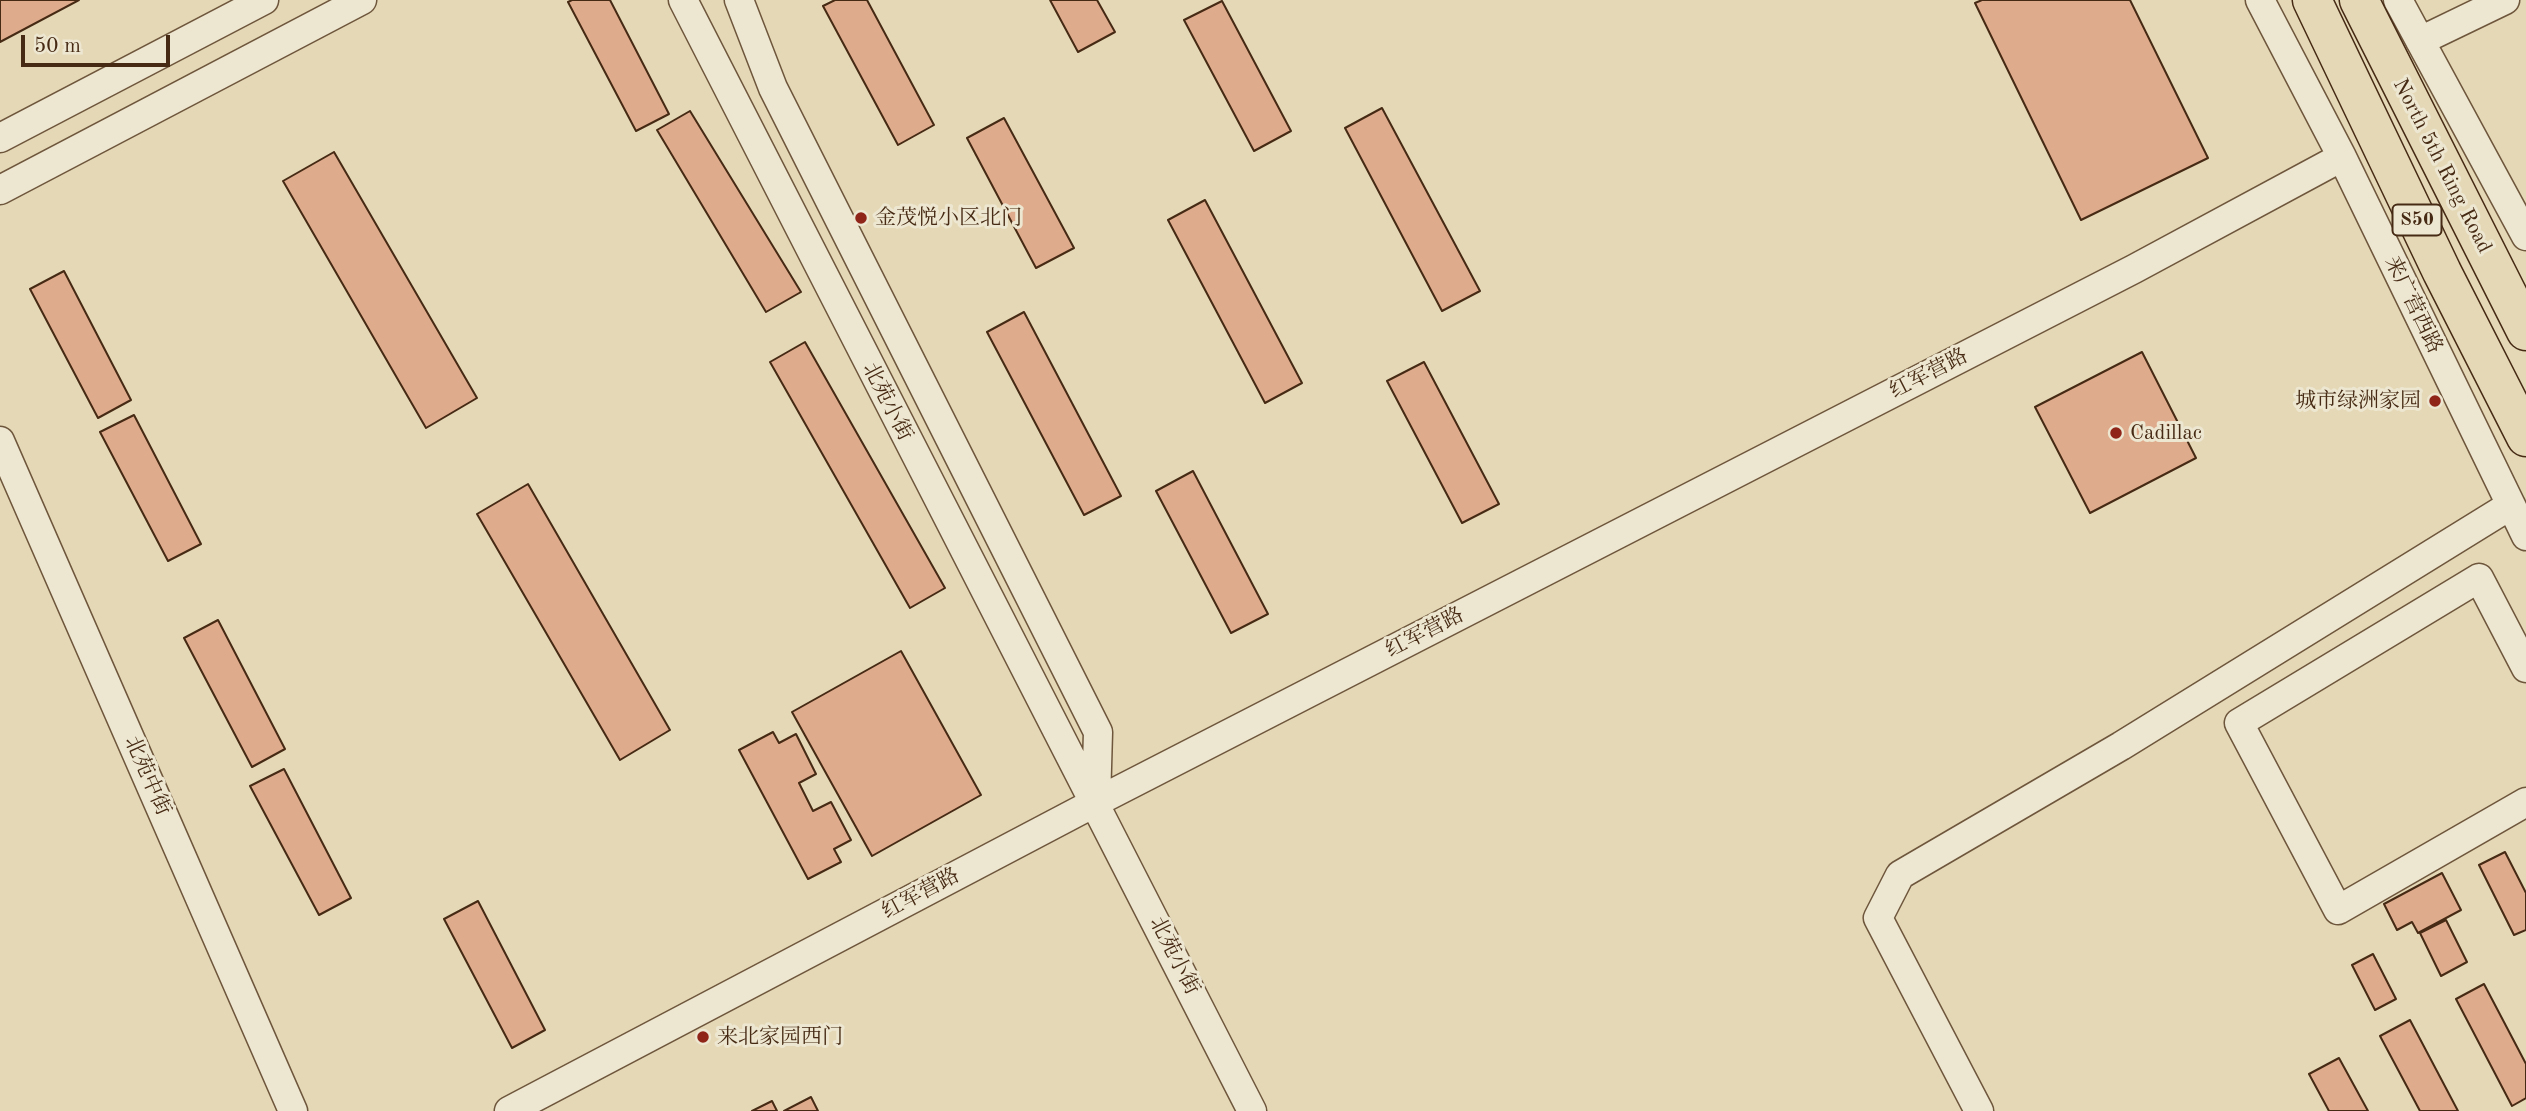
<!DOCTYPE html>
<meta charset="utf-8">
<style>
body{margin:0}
#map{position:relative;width:2526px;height:1111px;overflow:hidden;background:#e4d8b6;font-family:"Old Standard TT",serif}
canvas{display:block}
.scale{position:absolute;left:21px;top:35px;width:149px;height:32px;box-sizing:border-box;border:4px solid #462a14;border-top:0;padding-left:9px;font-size:21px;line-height:24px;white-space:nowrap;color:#462a14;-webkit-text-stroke:5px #ede6d0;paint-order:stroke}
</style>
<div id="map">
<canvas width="2526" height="1111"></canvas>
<div class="scale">50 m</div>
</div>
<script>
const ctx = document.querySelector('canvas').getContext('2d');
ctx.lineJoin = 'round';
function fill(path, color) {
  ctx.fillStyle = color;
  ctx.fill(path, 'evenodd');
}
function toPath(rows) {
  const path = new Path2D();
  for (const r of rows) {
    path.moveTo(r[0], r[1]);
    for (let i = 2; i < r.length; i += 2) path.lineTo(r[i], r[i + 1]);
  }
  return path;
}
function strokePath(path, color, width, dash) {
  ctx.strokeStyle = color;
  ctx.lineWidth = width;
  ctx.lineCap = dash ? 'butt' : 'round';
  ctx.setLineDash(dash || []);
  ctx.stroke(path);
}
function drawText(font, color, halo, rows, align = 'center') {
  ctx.font = font + ' "Old Standard TT","Noto Serif SC",serif';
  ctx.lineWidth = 6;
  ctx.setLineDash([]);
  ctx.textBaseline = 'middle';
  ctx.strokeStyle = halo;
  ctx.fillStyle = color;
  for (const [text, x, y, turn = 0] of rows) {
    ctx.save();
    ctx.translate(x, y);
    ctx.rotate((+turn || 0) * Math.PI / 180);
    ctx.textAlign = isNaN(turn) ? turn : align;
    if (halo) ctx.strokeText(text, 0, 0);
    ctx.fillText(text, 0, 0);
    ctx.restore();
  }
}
const building = toPath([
 [0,0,79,0,0,42,0,0],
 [572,0,610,0,669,114,636,131,568,2,572,0],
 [835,0,867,0,934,125,898,145,823,6,835,0],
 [1050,0,1097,0,1115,32,1078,52,1050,0],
 [1982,0,2130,0,2208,158,2081,220,1975,3,1982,0],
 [1222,1,1291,131,1254,151,1184,20,1222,1],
 [1382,108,1480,291,1442,311,1345,128,1382,108],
 [690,111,801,292,766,312,657,130,690,111],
 [1004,118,1074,248,1036,268,967,138,1004,118],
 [334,152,477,398,426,428,283,181,334,152],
 [1205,200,1302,383,1265,403,1168,220,1205,200],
 [64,271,131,400,98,418,30,289,64,271],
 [1024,312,1121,496,1084,515,987,332,1024,312],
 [805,342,945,588,910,608,770,362,805,342],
 [2142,352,2196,458,2090,513,2035,407,2142,352],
 [1424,362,1499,504,1462,523,1387,381,1424,362],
 [134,415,201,544,168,561,100,432,134,415],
 [1193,471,1268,614,1231,633,1156,491,1193,471],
 [528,484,670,730,620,760,477,514,528,484],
 [218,620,285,749,252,767,184,638,218,620],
 [901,651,981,795,872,856,792,712,901,651],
 [773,732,779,743,796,734,816,774,799,783,813,811,831,802,851,840,834,849,841,862,808,879,739,750,773,732],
 [284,769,351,898,319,915,250,786,284,769],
 [2505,852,2526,893,2526,930,2514,935,2479,865,2505,852],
 [2442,873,2461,910,2418,933,2412,922,2397,930,2384,904,2442,873],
 [478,901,545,1030,512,1048,444,919,478,901],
 [2446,920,2467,962,2441,976,2420,933,2446,920],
 [2373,954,2396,999,2375,1010,2352,965,2373,954],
 [2484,984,2526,1064,2526,1098,2512,1106,2456,999,2484,984],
 [2410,1020,2458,1111,2420,1111,2380,1036,2410,1020],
 [2339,1058,2368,1111,2329,1111,2309,1074,2339,1058],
 [811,1097,818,1111,784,1111,811,1097],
 [772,1101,777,1111,752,1111,772,1101]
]);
fill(building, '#dfab8d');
strokePath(building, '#462a14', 2);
const minor = toPath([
 [683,0,1252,1111],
 [739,0,773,88,1098,732,1096,802],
 [2260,0,2342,157,2526,536],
 [2398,0,2526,236],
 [2420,41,2505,0],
 [0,138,264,0],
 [0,190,362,0],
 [0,441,293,1111],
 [2526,668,2479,578,2239,723,2338,910,2526,802],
 [509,1111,1096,802,2134,269,2342,157],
 [1979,1111,1878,918,1900,875,2121,746,2511,505]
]);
const highway = toPath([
 [2312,0,2442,272,2526,437],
 [2359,0,2526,331]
]);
strokePath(minor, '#6e563c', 31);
strokePath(highway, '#462a14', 41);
strokePath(minor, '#ede6d0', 28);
strokePath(highway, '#e4d8b6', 38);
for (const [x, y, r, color] of [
 [861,218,7,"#8f2418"],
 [2435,401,7,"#8f2418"],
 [2116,433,7,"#8f2418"],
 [703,1037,7,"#8f2418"]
]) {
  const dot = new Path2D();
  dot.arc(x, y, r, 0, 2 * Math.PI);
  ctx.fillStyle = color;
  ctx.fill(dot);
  strokePath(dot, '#ede6d0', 2.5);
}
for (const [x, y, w] of [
 [2417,220,49]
]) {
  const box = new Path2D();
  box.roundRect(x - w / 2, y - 15.5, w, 31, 5);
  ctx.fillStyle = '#ede6d0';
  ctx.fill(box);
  strokePath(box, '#462a14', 2);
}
drawText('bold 19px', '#462a14', null, [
 ["S50",2417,220]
]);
drawText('21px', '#462a14', '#ede6d0', [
 ["North 5th Ring Road",2442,166,63],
 ["来广营西路",2413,305,64],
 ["红军营路",1929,374,-27],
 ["北苑小街",887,402,63],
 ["红军营路",1425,633,-27],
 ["北苑中街",147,776,66],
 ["红军营路",921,894,-28],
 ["北苑小街",1174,956,63]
]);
drawText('21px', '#462a14', '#ede6d0', [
 ["金茂悦小区北门",875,218],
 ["城市绿洲家园",2421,401,"right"],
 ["Cadillac",2130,433],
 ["来北家园西门",717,1037]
], 'left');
</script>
